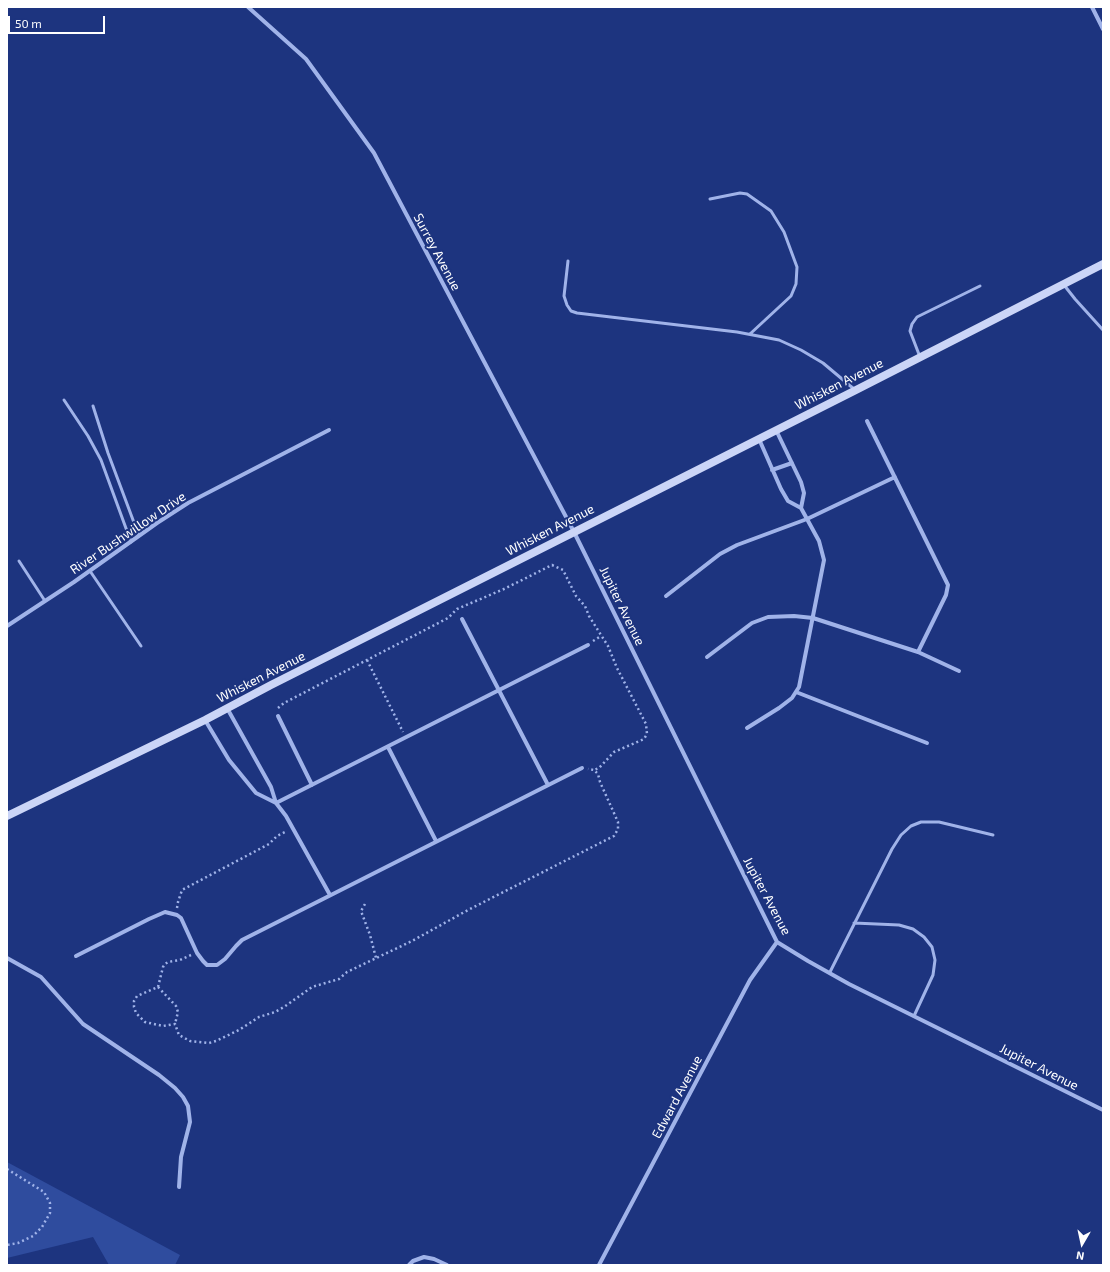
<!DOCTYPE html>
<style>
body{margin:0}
#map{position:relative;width:1110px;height:1272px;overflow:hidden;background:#1d347f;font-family:"Exo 2",sans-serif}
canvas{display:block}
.frame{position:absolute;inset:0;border:8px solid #fff;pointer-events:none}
.north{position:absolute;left:1062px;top:1224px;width:40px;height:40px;-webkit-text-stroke:3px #1d347f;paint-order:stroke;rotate:189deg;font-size:11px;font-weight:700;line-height:16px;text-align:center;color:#fff}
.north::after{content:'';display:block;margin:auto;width:14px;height:18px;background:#fff;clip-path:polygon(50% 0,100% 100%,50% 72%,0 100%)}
.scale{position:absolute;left:8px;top:16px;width:97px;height:18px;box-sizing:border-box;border:2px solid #fff;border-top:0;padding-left:5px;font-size:12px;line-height:14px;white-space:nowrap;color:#fff;-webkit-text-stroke:3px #1d347f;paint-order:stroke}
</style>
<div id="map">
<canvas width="1110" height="1272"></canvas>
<div class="frame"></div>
<div class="north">N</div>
<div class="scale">50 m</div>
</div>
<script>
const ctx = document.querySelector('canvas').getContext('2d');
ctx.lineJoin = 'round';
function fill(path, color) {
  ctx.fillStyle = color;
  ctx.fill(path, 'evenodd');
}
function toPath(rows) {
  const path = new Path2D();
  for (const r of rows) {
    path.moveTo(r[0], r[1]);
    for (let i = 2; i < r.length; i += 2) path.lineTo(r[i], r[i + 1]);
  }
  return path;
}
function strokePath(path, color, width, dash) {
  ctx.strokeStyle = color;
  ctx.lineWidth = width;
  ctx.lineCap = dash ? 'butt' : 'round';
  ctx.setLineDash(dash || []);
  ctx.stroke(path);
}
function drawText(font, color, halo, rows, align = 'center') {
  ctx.font = font + ' "Exo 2",sans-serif';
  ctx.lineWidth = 4;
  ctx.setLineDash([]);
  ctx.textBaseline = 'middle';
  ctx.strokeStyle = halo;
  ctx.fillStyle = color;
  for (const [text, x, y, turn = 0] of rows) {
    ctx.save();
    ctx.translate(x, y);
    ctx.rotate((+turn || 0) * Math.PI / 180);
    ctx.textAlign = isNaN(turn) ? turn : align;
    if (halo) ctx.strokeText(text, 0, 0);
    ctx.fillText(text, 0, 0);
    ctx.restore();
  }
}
fill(toPath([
 [7,1162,180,1255,175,1265,109,1265,93,1237,7,1258]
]), '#2f4c9e');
strokePath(toPath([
 [593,641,601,636],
 [367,660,403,732],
 [278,708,284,703,448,618,457,609,504,589,552,565,563,570,576,596,585,606,589,616,608,646,617,668,646,724,647,734,644,739,614,752,599,768,594,770],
 [365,904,361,911,370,935,376,958],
 [177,908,178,902,182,890,269,844,277,836,285,832],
 [191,955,180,960,168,962,165,964,163,967,158,987,137,996,134,1001,134,1007,136,1013,145,1022,163,1026,175,1024,179,1035,190,1041,209,1043,216,1041,239,1030,259,1017,275,1012,284,1007,312,987,339,979,347,972,412,941,468,910,614,836,618,829,618,822,600,782,598,774,594,770,588,769],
 [158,987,176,1006,178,1012,175,1024],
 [7,1169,44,1192,50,1203,50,1213,42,1227,33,1236,18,1243,7,1245]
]), '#a0b3e9', 2.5, [2, 3]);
strokePath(toPath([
 [710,199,740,193,747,194,771,211,784,232,797,267,796,284,791,296,750,334],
 [568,261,564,296,567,305,571,311,577,313,737,332,779,340,801,350,823,363,854,389],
 [1064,285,1075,299,1103,330],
 [920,357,910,331,912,324,917,317,980,286],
 [64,400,88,436,101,460,131,542],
 [93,406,108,453,139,536],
 [19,561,45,601],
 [90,571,141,646],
 [854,923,899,925,913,929,924,937,932,947,935,960,933,975,914,1016],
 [830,972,892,849,901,835,911,826,921,822,939,822,993,835]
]), '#a0b3e9', 3);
strokePath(toPath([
 [248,7,306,59,374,153,574,532,777,942,808,961,849,984,1103,1110],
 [1092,7,1103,29],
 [867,421,948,585,946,595,918,652],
 [776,430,801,482,804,493,801,508],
 [772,470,792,463],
 [666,596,720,554,737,545,807,519,895,477],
 [462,619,548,785],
 [7,626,74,582,157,523,188,503,329,430],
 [707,657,752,623,768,617,794,616,813,618,918,652,959,671],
 [796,692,927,743],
 [227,708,271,787,276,803,286,816,330,895],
 [278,716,312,785],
 [205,720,229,760,256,793,276,803],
 [747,728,779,708,792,698,799,687,824,560,819,541,801,508,788,501,781,489,759,439],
 [388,747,436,841],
 [276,803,588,645],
 [76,956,149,919,165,912,177,915,181,918,197,953,203,961,207,965,217,965,225,959,236,946,242,940,582,768],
 [7,958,41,977,83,1024,159,1075,175,1088,183,1097,188,1106,190,1122,181,1157,179,1187],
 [409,1265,413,1261,424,1257,434,1259,447,1265],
 [599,1265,750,980,777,942]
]), '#a0b3e9', 4);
strokePath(toPath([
 [7,816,205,720,271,685,856,390,1103,264]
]), '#cbd5f7', 8);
drawText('13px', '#fff', '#1d347f', [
 ["Surrey Avenue",437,252,62],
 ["Whisken Avenue",839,384,-27],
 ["Whisken Avenue",550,530,-27],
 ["River Bushwillow Drive",128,533,-34],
 ["Jupiter Avenue",622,606,64],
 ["Whisken Avenue",261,677,-27],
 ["Jupiter Avenue",767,896,62],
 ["Jupiter Avenue",1039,1067,27],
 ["Edward Avenue",677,1097,-62]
]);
</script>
